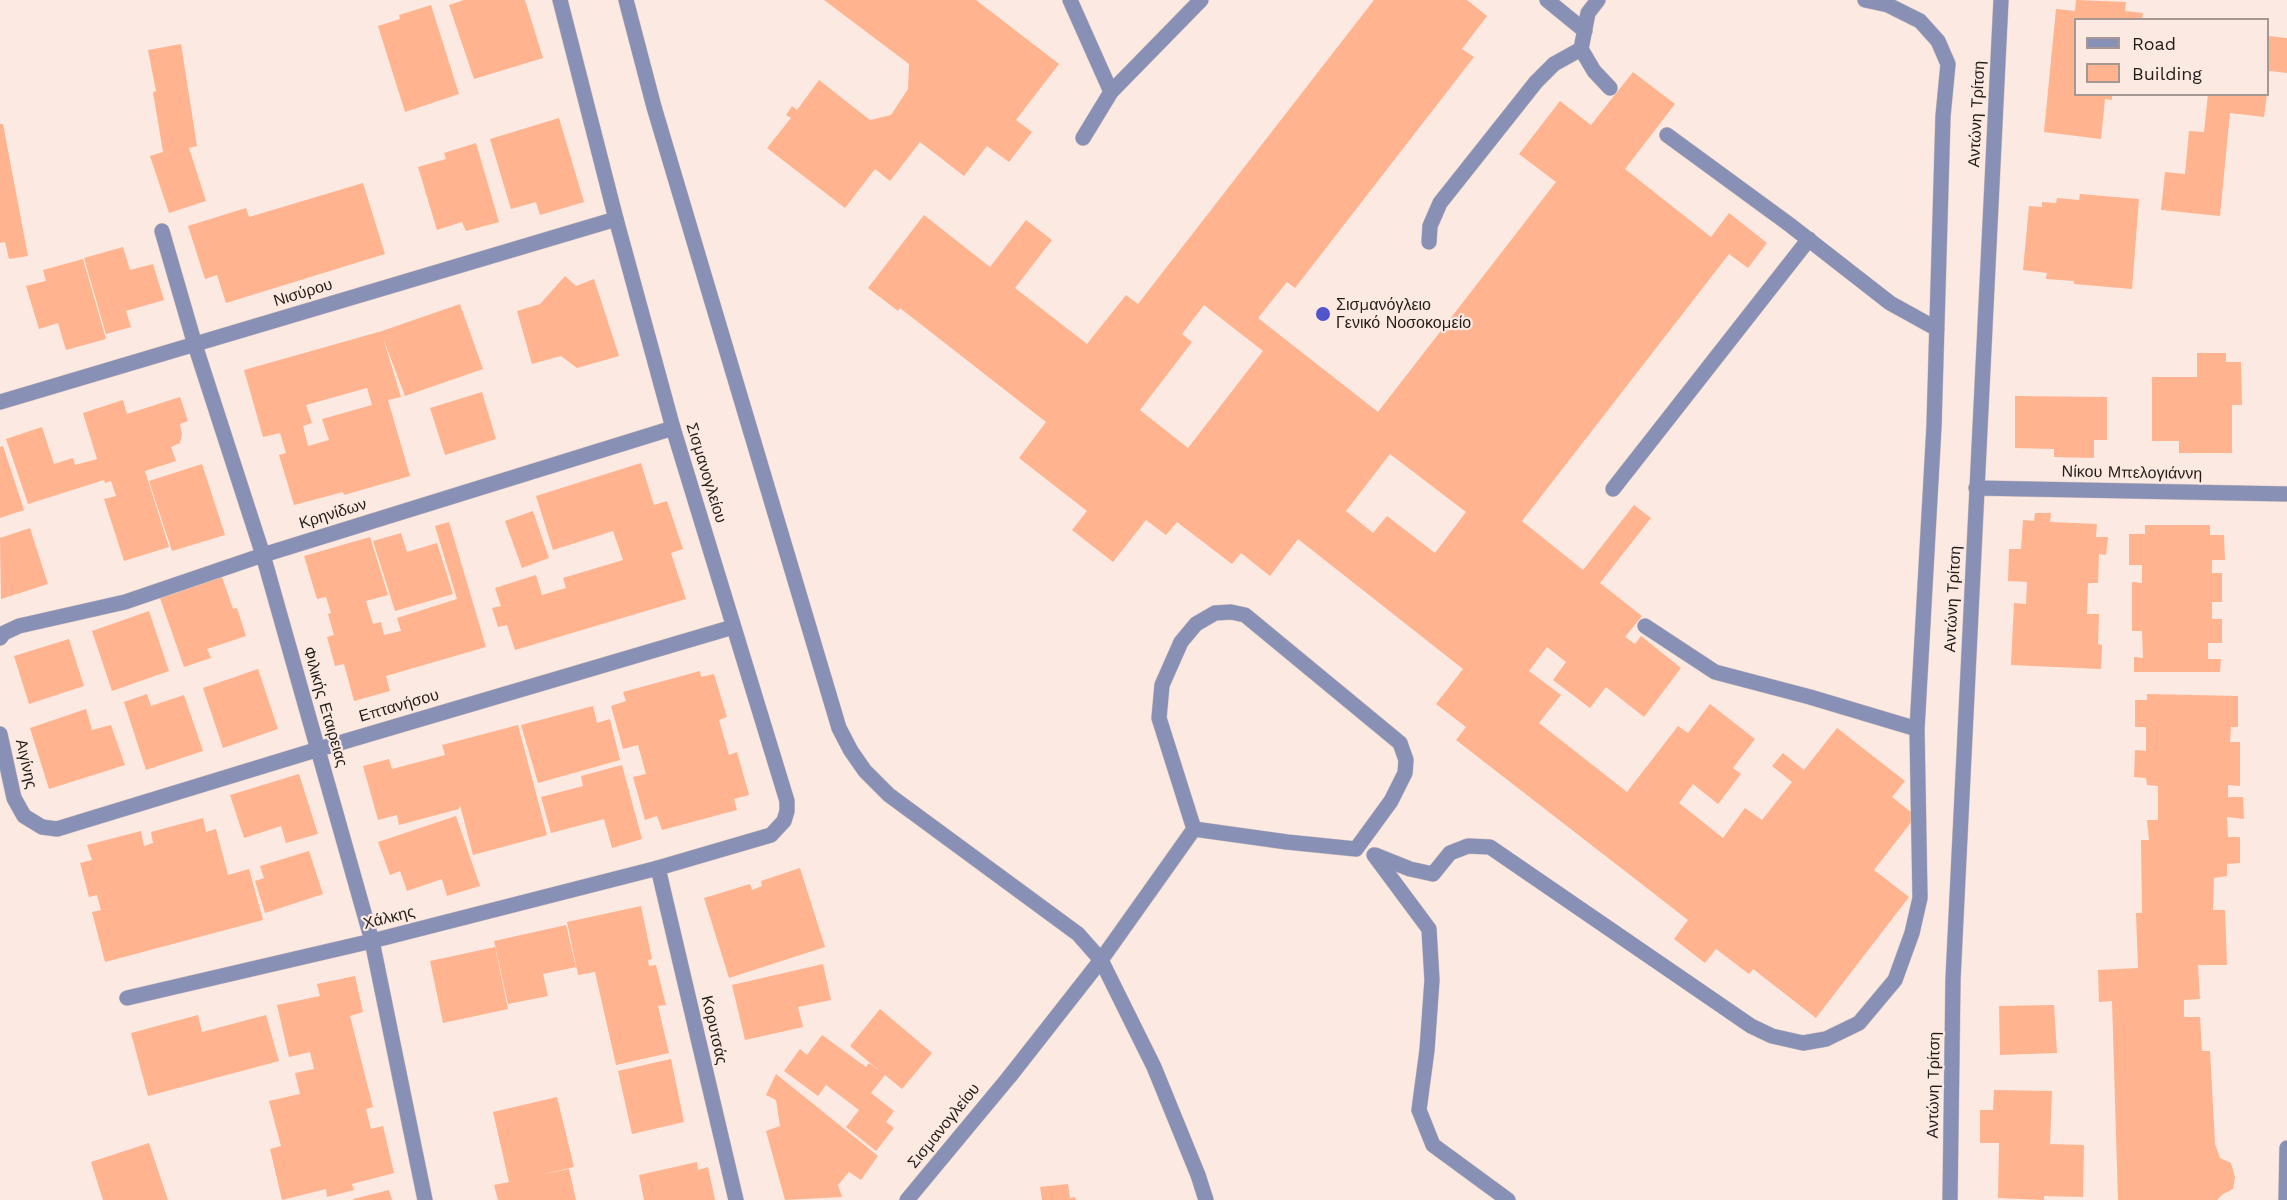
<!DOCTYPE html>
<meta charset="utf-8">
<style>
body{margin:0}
#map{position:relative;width:2287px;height:1200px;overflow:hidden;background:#fceae2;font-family:"Work Sans",sans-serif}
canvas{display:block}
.legend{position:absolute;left:2074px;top:18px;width:195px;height:78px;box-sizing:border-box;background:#fceae2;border:2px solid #a59892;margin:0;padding:8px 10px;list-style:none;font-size:18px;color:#231d1a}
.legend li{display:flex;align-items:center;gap:12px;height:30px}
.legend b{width:30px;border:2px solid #a59892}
</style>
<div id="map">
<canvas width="2287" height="1200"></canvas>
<ul class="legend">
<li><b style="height:8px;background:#8990b6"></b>Road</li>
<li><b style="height:16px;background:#ffb38e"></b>Building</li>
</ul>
</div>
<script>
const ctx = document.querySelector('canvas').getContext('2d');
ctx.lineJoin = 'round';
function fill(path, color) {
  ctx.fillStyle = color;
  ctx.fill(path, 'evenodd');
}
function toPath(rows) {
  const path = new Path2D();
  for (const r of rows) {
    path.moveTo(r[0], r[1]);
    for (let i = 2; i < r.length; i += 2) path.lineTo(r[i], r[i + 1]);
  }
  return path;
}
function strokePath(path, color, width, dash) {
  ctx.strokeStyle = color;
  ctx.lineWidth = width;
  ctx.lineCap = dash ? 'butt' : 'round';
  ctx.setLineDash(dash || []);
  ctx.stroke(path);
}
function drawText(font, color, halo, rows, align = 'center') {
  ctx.font = font + ' "Work Sans",sans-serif';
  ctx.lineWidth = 4.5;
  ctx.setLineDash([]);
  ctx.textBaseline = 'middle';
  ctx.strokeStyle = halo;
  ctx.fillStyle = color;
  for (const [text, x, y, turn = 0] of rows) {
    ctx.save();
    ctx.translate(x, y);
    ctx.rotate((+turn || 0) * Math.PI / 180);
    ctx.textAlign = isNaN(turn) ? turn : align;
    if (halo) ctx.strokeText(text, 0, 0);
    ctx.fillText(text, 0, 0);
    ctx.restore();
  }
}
fill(toPath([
 [464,0,525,0,543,58,474,79,449,5],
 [824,0,976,0,1059,64,1016,120,1032,132,1009,162,987,146,964,176,920,142,890,181,875,169,845,208,767,148,791,118,786,115,792,106,797,110,819,80,870,120,891,115,908,89,909,64],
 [1374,0,1467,0,1487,16,1462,49,1474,57,1295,288,1287,282,1258,318,1378,412,1556,182,1519,154,1560,101,1591,125,1633,72,1675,104,1625,169,1711,237,1729,213,1767,243,1748,268,1729,254,1522,521,1583,570,1634,505,1651,518,1600,583,1642,616,1625,637,1635,644,1641,636,1681,668,1644,717,1606,687,1590,708,1553,680,1566,662,1547,647,1529,671,1561,695,1539,723,1627,792,1678,726,1688,733,1710,704,1755,739,1733,768,1741,774,1718,804,1693,784,1679,803,1723,838,1745,808,1762,820,1792,782,1772,766,1783,753,1804,770,1837,728,1905,781,1892,797,1916,816,1874,870,1909,897,1816,1018,1753,969,1749,974,1716,949,1705,963,1674,939,1688,920,1456,740,1466,727,1436,704,1463,669,1298,539,1270,576,1241,553,1232,564,1177,522,1166,535,1146,520,1113,562,1072,530,1087,511,1019,458,1046,422,900,308,898,311,868,288,924,215,990,267,1026,220,1052,240,1015,288,1087,344,1126,295,1138,304],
 [1204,305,1263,351,1188,448,1140,410,1192,342,1182,334],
 [1390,454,1466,512,1435,553,1387,516,1373,533,1346,511],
 [2076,0,2126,2,2125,11,2143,13,2142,20,2076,20,2076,94,2112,94,2112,100,2105,99,2101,139,2044,132,2056,9,2075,11],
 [431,5,459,94,405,112,378,26,400,19,399,15],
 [2268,36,2287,38,2287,73,2270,71,2268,75],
 [181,44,197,146,189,148,206,201,169,213,150,156,163,152,153,92,156,91,148,50],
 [2208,94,2267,94,2264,117,2230,113,2220,216,2161,210,2165,172,2185,174,2189,131,2204,132],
 [559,118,584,202,540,215,536,202,511,209,490,139],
 [0,124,3,124,28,256,9,259,5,242,0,243],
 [476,143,499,222,466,231,462,222,437,230,418,167,446,159,444,153],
 [363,183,385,254,226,303,217,275,205,279,188,226,246,208,249,217],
 [2080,194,2139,199,2132,289,2074,284,2074,281,2046,279,2047,273,2023,270,2029,206,2042,207,2042,202,2056,203,2057,198,2079,200],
 [123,247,130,270,153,264,164,300,126,311,131,327,106,334,84,258],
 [83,259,106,339,66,350,58,323,39,329,26,286,46,281,43,270],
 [565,276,576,286,594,279,619,356,577,368,561,356,532,364,517,311,540,304],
 [460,304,483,369,405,396,383,338,401,397,388,400,410,476,344,495,343,492,294,505,279,455,286,453,280,433,263,437,244,370,382,331],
 [367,388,372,405,322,419,329,440,308,446,303,426,312,423,306,405],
 [2197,353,2226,353,2226,362,2241,362,2242,405,2232,405,2232,453,2179,453,2179,441,2152,441,2152,377,2197,377],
 [482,392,496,439,445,455,430,408],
 [2015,396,2107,397,2107,440,2094,440,2094,458,2054,457,2054,449,2015,448],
 [180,397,188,421,180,424,182,434,180,443,171,447,176,461,145,471,169,547,124,561,104,499,116,496,111,481,105,483,104,480,28,504,6,439,42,427,54,464,73,458,75,465,97,459,83,413,123,400,127,414],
 [3,446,24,510,0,518,0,447],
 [641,463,654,505,667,501,683,549,671,553,686,599,515,650,507,625,498,627,492,608,501,606,495,588,536,575,542,595,566,588,563,578,623,560,613,531,553,550,536,496],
 [202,464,225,535,172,551,149,481],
 [533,511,549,558,522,568,505,521],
 [2035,513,2051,513,2050,522,2097,524,2096,537,2108,537,2106,555,2099,554,2098,583,2088,583,2087,614,2099,614,2098,644,2102,645,2101,669,2011,665,2014,603,2026,604,2027,582,2008,581,2009,549,2021,549,2023,520,2034,521],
 [449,522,486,647,386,676,390,691,354,701,344,664,335,666,327,637,334,635,328,614,331,613,326,597,317,599,304,556,370,537,388,595,366,601,373,624,381,622,384,635,401,631,397,618,457,599,435,526],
 [2145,525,2210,525,2210,535,2224,535,2225,560,2212,560,2212,573,2222,573,2222,602,2212,602,2212,619,2222,619,2222,643,2208,643,2208,659,2221,659,2220,672,2134,672,2134,657,2143,658,2142,631,2132,631,2132,582,2142,583,2142,565,2129,565,2129,534,2145,534],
 [30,528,48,584,1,599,0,538],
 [401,533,407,552,437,543,453,594,395,611,373,541],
 [222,577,233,609,237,608,246,636,207,649,211,658,184,667,160,598],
 [149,611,169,671,112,691,92,631],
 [69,639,84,686,29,704,14,656],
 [258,669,278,729,223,748,203,688],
 [700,671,701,677,714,674,727,717,719,720,729,755,737,752,749,795,734,799,737,810,662,830,657,816,645,820,633,777,646,774,638,745,623,749,611,706,626,701,623,692],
 [147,694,151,706,184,695,203,751,146,770,124,702],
 [2147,694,2238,696,2238,727,2231,727,2230,742,2240,742,2240,786,2228,785,2228,797,2243,797,2244,819,2227,817,2228,837,2240,837,2240,863,2227,864,2227,876,2214,878,2213,910,2225,910,2227,965,2198,965,2200,999,2184,1000,2184,1017,2200,1017,2202,1051,2210,1051,2215,1144,2220,1158,2231,1163,2235,1177,2233,1189,2223,1194,2217,1200,2118,1200,2112,1001,2099,1002,2098,970,2138,968,2136,913,2142,913,2141,840,2149,840,2147,820,2158,820,2158,786,2147,785,2146,778,2134,777,2135,750,2146,751,2146,727,2135,727,2135,700,2147,700],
 [593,706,597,723,610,719,620,760,538,783,521,725],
 [86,709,92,730,111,725,125,765,49,789,30,728],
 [518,725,547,835,473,855,460,805,459,809,399,825,397,815,378,820,363,766,389,759,392,769,445,755,442,745],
 [622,765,642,839,612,848,604,819,551,833,541,797,583,786,581,776],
 [299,774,318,834,286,843,281,826,244,838,230,795],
 [456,816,480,886,447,896,442,879,407,891,400,871,390,875,378,842],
 [203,818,206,832,216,829,228,875,249,869,263,920,105,962,92,912,101,910,97,895,89,897,80,863,92,860,87,845,141,831,144,846,153,843,151,832],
 [309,851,323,894,265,913,255,881,264,878,260,866],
 [800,868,825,947,729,978,704,898,750,884,752,890,762,886,761,881],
 [641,906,652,959,648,960,649,966,656,965,666,1005,658,1006,669,1053,616,1065,595,972,578,975,567,922],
 [566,925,576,967,543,974,548,996,508,1004,494,941],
 [495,947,508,1009,443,1023,430,961],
 [823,964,831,1000,798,1007,803,1027,745,1040,732,985],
 [355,976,363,1012,350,1016,373,1107,366,1109,371,1129,383,1126,394,1173,352,1184,354,1190,327,1197,326,1189,282,1200,270,1149,281,1146,269,1101,300,1094,295,1073,314,1069,310,1052,289,1057,277,1005,320,996,317,984],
 [2054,1005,2057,1053,2000,1055,1999,1006],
 [880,1009,932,1053,902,1089,885,1075,871,1093,894,1111,886,1122,894,1128,876,1151,846,1127,859,1110,826,1085,818,1096,784,1071,800,1049,807,1055,822,1035,866,1067,869,1063,882,1073,850,1046],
 [198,1015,202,1032,266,1015,279,1061,148,1096,131,1033],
 [671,1059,684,1122,632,1134,618,1071],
 [776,1074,878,1156,861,1180,849,1172,838,1185,842,1197,785,1200,766,1131,780,1126,776,1100,766,1095],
 [1994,1090,2052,1091,2050,1144,2084,1145,2083,1197,2044,1196,2044,1200,1998,1198,1999,1143,1980,1143,1980,1110,1993,1110],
 [557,1097,574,1167,540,1175,569,1169,576,1200,498,1200,494,1185,509,1182,493,1112],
 [149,1143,168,1200,103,1200,91,1162],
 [697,1162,698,1170,708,1167,715,1200,644,1200,639,1175],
 [1068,1184,1070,1198,1075,1197,1076,1200,1042,1200,1040,1187],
 [389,1190,392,1200,354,1200,353,1199]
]), '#ffb38e');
const service = toPath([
 [626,0,654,107,839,728,851,751,865,771,889,795,1078,934,1101,960,1154,1067,1198,1175,1206,1200],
 [1070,0,1111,92],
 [1547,0,1585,31],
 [1598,0,1588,13,1581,49,1594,71,1610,88],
 [1667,135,1790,225,1890,303,1937,329],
 [1083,138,1111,92,1201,0],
 [1429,242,1430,226,1440,203,1536,82,1554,64,1581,49],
 [1613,489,1809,239],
 [1645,626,1715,672,1810,697,1917,729],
 [1374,855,1429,929,1432,980,1427,1050,1419,1110,1433,1145,1508,1200],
 [1375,855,1410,869,1433,874,1450,853,1468,846,1490,847,1751,1026,1772,1036,1803,1043,1826,1039,1859,1023,1895,980,1912,933,1920,898,1917,729,1934,426,1943,116,1948,64,1938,41,1920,21,1888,5,1865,0],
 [1010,1076,1101,960,1194,829,1287,842,1356,849,1391,801,1405,773,1406,760,1400,743,1245,615,1231,612,1215,613,1196,624,1181,642,1162,685,1159,718,1194,829]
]);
const minor = toPath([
 [162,231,195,345,263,555,372,941,425,1200],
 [0,402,616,219],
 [1976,488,2287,494],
 [0,638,4,633,19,626,125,602,263,555,673,428],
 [0,734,14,798,24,816,42,827,57,829,319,749,733,627],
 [127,998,372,941,658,868],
 [907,1200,1010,1076],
 [1950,1200,1953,979,2001,0],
 [2286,1200,2287,1148]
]);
const tertiary = toPath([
 [560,0,616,219,673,428,787,801,787,811,784,821,771,835,658,868,736,1200]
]);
strokePath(service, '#d5c5be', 16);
strokePath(minor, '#d5c5be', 16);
strokePath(tertiary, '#d5c5be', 16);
strokePath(service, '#8990b6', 15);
strokePath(minor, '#8990b6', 15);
strokePath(tertiary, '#8990b6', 15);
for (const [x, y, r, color] of [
 [1323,314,8,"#5154ca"]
]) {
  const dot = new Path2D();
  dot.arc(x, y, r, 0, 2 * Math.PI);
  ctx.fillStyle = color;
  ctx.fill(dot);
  strokePath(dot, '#fceae2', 2);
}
drawText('16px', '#231d1a', '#fceae2', [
 ["Αντώνη Τρίτση",1977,114,-87],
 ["Νισύρου",303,293,-17],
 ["Σισμανογλείου",706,473,73],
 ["Νίκου Μπελογιάννη",2132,473,1],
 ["Κρηνίδων",333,514,-17],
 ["Αντώνη Τρίτση",1953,599,-87],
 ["Επτανήσου",399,706,-16],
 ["Φιλικής Εταιρειας",325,707,74],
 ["Αιγίνης",26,764,77],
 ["Χάλκης",389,918,-14],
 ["Κορυτσάς",714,1030,77],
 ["Αντώνη Τρίτση",1934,1085,-89],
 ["Σισμανογλείου",944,1126,-51]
]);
drawText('16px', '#231d1a', '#fceae2', [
 ["Σισμανόγλειο",1336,305],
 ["Γενικό Νοσοκομείο",1336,323]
], 'left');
</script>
